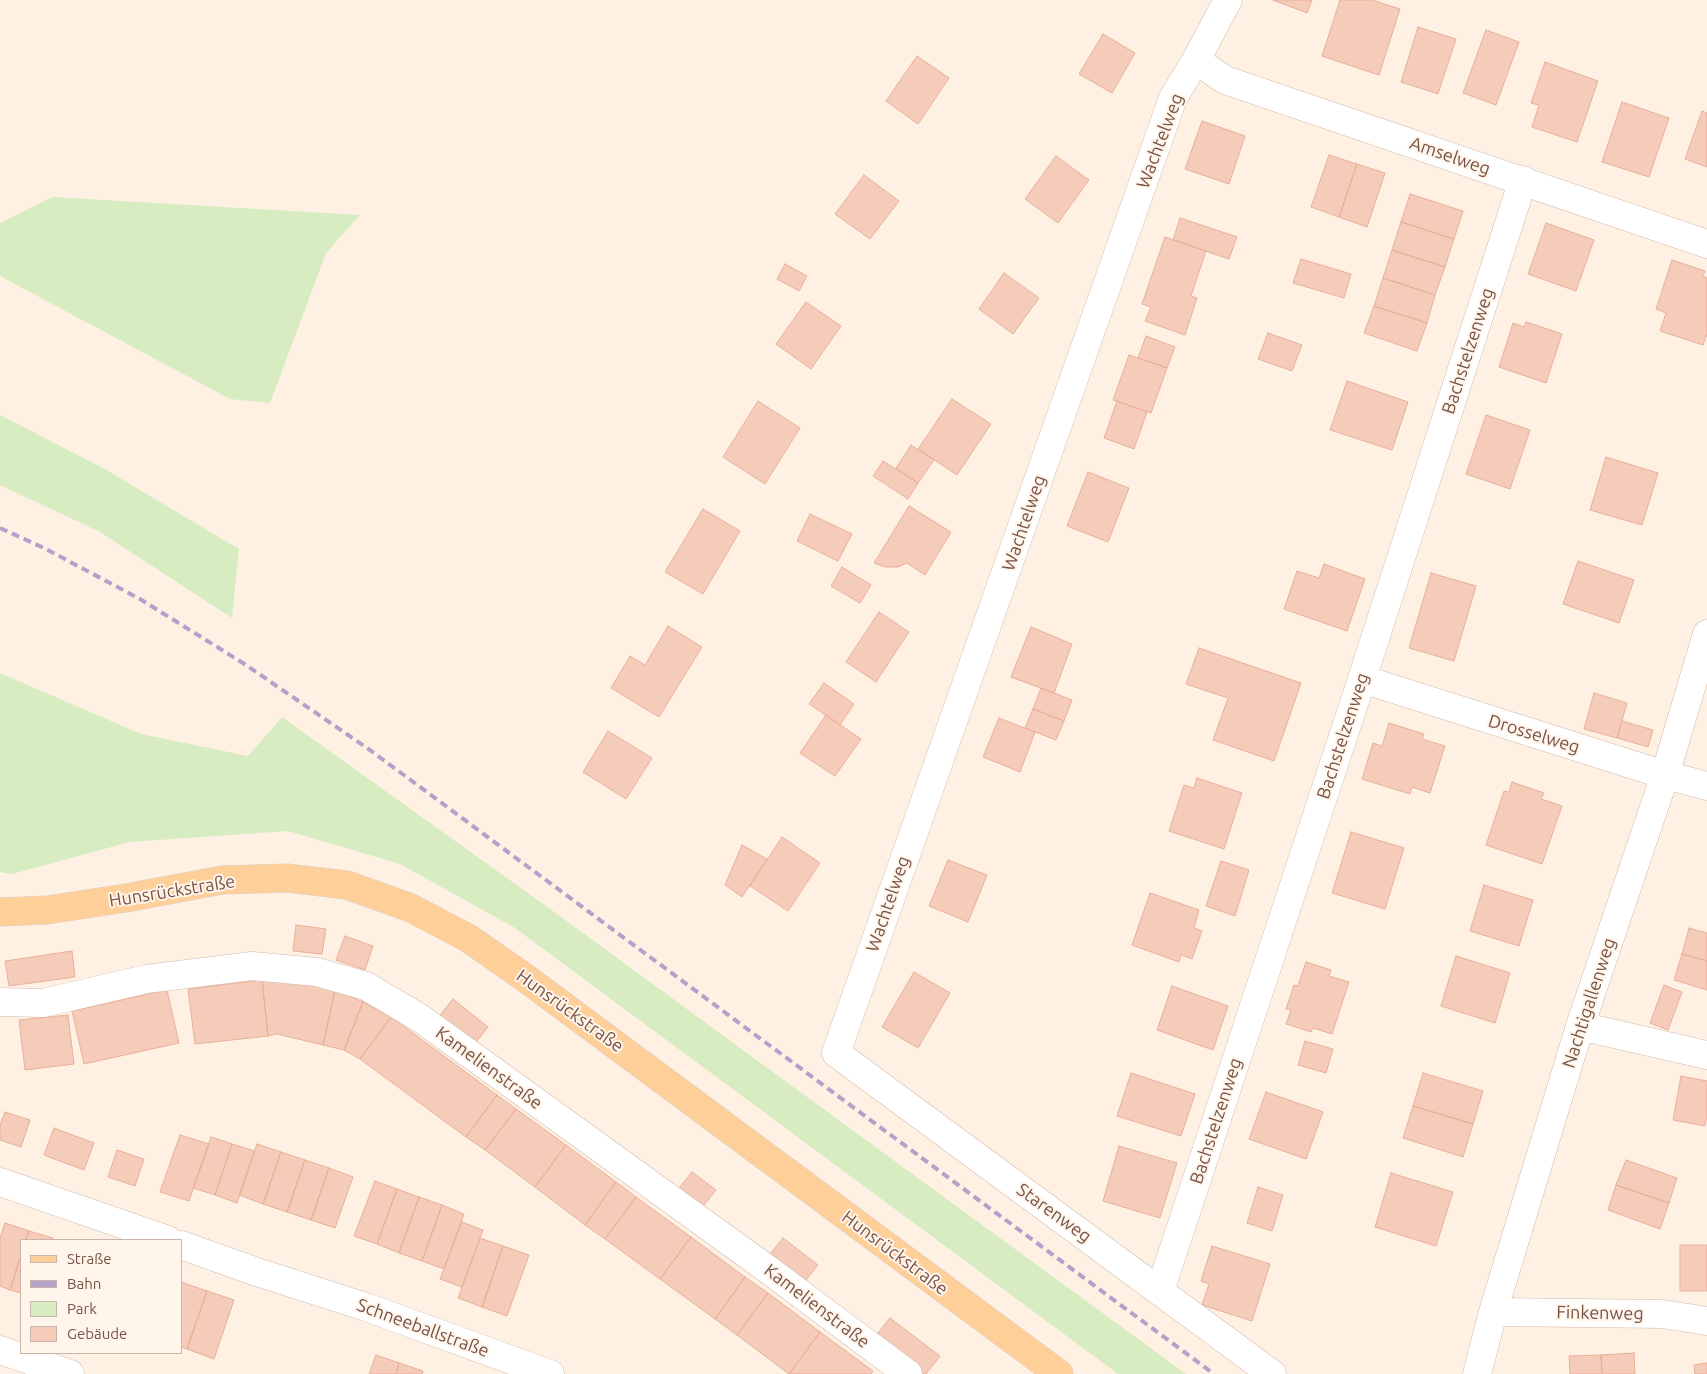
<!DOCTYPE html>
<meta charset="utf-8">
<style>
body{margin:0}
#map{position:relative;width:1707px;height:1374px;overflow:hidden;background:#fef1e3;font-family:Ubuntu,sans-serif}
canvas{display:block}
.legend{position:absolute;left:20px;top:1239px;width:162px;height:115px;box-sizing:border-box;background:#fff5eb;border:1px solid #c9b5a9;margin:0;padding:6px 9px;list-style:none;font-size:15px;color:#785447}
.legend li{display:flex;align-items:center;gap:10px;height:25px}
.legend b{width:25px;border:1px solid #c9b5a9}
</style>
<div id="map">
<canvas width="1707" height="1374"></canvas>
<ul class="legend">
<li><b style="height:6px;background:#ffcf99"></b>Straße</li>
<li><b style="height:6px;background:#b2a1c8"></b>Bahn</li>
<li><b style="height:14px;background:#d7ecc1"></b>Park</li>
<li><b style="height:14px;background:#f5cbb9"></b>Gebäude</li>
</ul>
</div>
<script>
const ctx = document.querySelector('canvas').getContext('2d');
ctx.lineJoin = 'round';
function fill(path, color) {
  ctx.fillStyle = color;
  ctx.fill(path, 'evenodd');
}
function toPath(rows) {
  const path = new Path2D();
  for (const r of rows) {
    path.moveTo(r[0], r[1]);
    for (let i = 2; i < r.length; i += 2) path.lineTo(r[i], r[i + 1]);
  }
  return path;
}
function strokePath(path, color, width, dash) {
  ctx.strokeStyle = color;
  ctx.lineWidth = width;
  ctx.lineCap = dash ? 'butt' : 'round';
  ctx.setLineDash(dash || []);
  ctx.stroke(path);
}
function drawText(font, color, halo, rows, align = 'center') {
  ctx.font = font + ' Ubuntu,sans-serif';
  ctx.lineWidth = 4;
  ctx.setLineDash([]);
  ctx.textBaseline = 'middle';
  ctx.strokeStyle = halo;
  ctx.fillStyle = color;
  for (const [text, x, y, turn = 0] of rows) {
    ctx.save();
    ctx.translate(x, y);
    ctx.rotate((+turn || 0) * Math.PI / 180);
    ctx.textAlign = isNaN(turn) ? turn : align;
    if (halo) ctx.strokeText(text, 0, 0);
    ctx.fillText(text, 0, 0);
    ctx.restore();
  }
}
fill(toPath([
 [53,197,360,215,326,253,270,403,230,399,0,276,0,223],
 [0,415,103,468,239,549,232,618,100,532,0,485],
 [0,673,141,734,248,756,282,717,546,906,1186,1374,1118,1374,515,928,400,864,288,831,130,842,12,874,0,872]
]), '#d7ecc1');
const building = toPath([
 [1273,0,1312,0,1307,13,1273,0],
 [1340,0,1372,0,1400,9,1379,75,1322,56,1340,0],
 [1418,27,1456,39,1438,94,1401,82,1418,27],
 [1486,30,1519,42,1496,105,1463,93,1486,30],
 [1103,34,1135,53,1112,93,1079,74,1103,34],
 [917,56,949,78,918,124,886,101,917,56],
 [1545,62,1598,81,1577,142,1532,127,1539,105,1531,103,1545,62],
 [1622,102,1669,118,1649,177,1602,162,1622,102],
 [1702,111,1707,113,1707,167,1685,159,1702,111],
 [1202,121,1245,136,1229,184,1185,169,1202,121],
 [1329,155,1357,164,1339,217,1311,207,1329,155],
 [1056,156,1089,180,1058,223,1025,199,1056,156],
 [1357,164,1385,173,1367,227,1339,217,1357,164],
 [864,175,899,201,870,239,835,214,864,175],
 [1410,194,1463,211,1454,239,1401,222,1410,194],
 [1180,218,1237,237,1229,259,1173,240,1180,218],
 [1401,222,1454,239,1445,267,1392,250,1401,222],
 [1546,223,1594,240,1576,291,1528,274,1546,223],
 [1165,237,1206,251,1191,296,1197,298,1185,335,1145,321,1151,307,1142,304,1165,237],
 [1392,250,1445,267,1435,295,1383,278,1392,250],
 [1301,259,1351,274,1344,298,1293,283,1301,259],
 [1672,260,1705,271,1703,276,1707,278,1707,334,1703,345,1660,331,1666,313,1656,309,1672,260],
 [785,264,807,276,799,291,777,279,785,264],
 [1004,273,1039,298,1013,334,979,309,1004,273],
 [1383,278,1435,295,1427,323,1374,306,1383,278],
 [806,302,841,326,811,369,776,344,806,302],
 [1374,306,1427,323,1417,351,1364,333,1374,306],
 [1526,322,1562,334,1546,383,1499,367,1513,323,1524,327,1526,322],
 [1268,333,1302,345,1292,371,1258,359,1268,333],
 [1146,336,1175,347,1167,368,1138,358,1146,336],
 [1129,355,1167,368,1151,413,1113,400,1129,355],
 [1347,381,1408,402,1392,450,1330,430,1347,381],
 [952,399,991,424,957,475,918,449,952,399],
 [758,401,800,428,765,484,723,457,758,401],
 [1117,401,1147,412,1134,449,1104,438,1117,401],
 [1486,415,1530,430,1510,489,1466,474,1486,415],
 [911,445,934,460,918,483,896,468,911,445],
 [1606,457,1658,473,1642,525,1590,510,1606,457],
 [883,461,918,483,908,499,873,476,883,461],
 [1088,472,1129,488,1108,542,1067,526,1088,472],
 [909,506,951,532,925,575,907,563,898,567,885,567,874,563,909,506],
 [703,509,740,531,703,594,665,572,703,509],
 [810,514,852,534,838,561,797,541,810,514],
 [1578,561,1634,580,1619,623,1563,604,1578,561],
 [1324,564,1365,579,1347,631,1284,609,1297,571,1319,578,1324,564],
 [842,567,871,585,860,603,831,586,842,567],
 [1431,573,1476,586,1454,661,1409,648,1431,573],
 [879,612,909,632,876,682,846,662,879,612],
 [668,626,702,647,659,717,611,688,630,656,645,665,668,626],
 [1031,627,1072,644,1054,693,1011,677,1031,627],
 [1199,648,1301,683,1274,761,1213,740,1228,698,1186,684,1199,648],
 [824,683,854,704,840,725,809,704,824,683],
 [1041,688,1072,700,1064,721,1033,709,1041,688],
 [1594,693,1627,703,1617,738,1584,729,1594,693],
 [1033,709,1064,721,1056,740,1025,728,1033,709],
 [826,715,861,739,835,776,800,753,826,715],
 [999,718,1035,732,1020,772,983,757,999,718],
 [1622,721,1653,730,1648,747,1617,738,1622,721],
 [1389,723,1424,734,1422,739,1445,746,1430,793,1412,787,1410,794,1362,779,1373,743,1382,746,1389,723],
 [608,731,652,758,626,799,583,772,608,731],
 [1197,778,1242,793,1224,849,1169,831,1184,785,1194,788,1197,778],
 [1512,782,1544,793,1541,799,1562,806,1542,864,1486,845,1504,791,1509,792,1512,782],
 [1351,832,1404,848,1385,909,1332,893,1351,832],
 [782,837,820,863,788,911,750,886,782,837],
 [742,845,767,859,742,897,725,885,742,845],
 [948,860,987,875,968,922,929,906,948,860],
 [1221,861,1249,870,1235,916,1206,906,1221,861],
 [1484,885,1533,900,1519,946,1470,931,1484,885],
 [1150,893,1199,910,1194,928,1202,931,1192,959,1181,955,1179,962,1132,945,1150,893],
 [296,925,326,929,322,954,293,951,296,925],
 [1689,928,1707,933,1707,961,1682,954,1689,928],
 [345,936,373,946,365,970,336,960,345,936],
 [72,951,75,977,9,986,5,961,72,951],
 [1682,954,1707,961,1707,990,1674,980,1682,954],
 [1456,956,1510,973,1495,1023,1441,1006,1456,956],
 [1306,962,1331,970,1329,976,1349,982,1332,1034,1313,1028,1311,1032,1286,1024,1291,1010,1286,1009,1294,985,1298,986,1306,962],
 [914,972,950,993,918,1048,882,1027,914,972],
 [281,978,335,990,323,1045,277,1034,268,1036,262,980,281,978],
 [262,980,268,1036,195,1044,188,989,262,980],
 [1664,985,1682,992,1668,1030,1650,1023,1664,985],
 [1172,986,1228,1006,1213,1050,1157,1030,1172,986],
 [167,990,179,1043,84,1064,72,1011,167,990],
 [335,990,363,1002,344,1050,323,1045,335,990],
 [453,999,488,1027,472,1047,437,1019,453,999],
 [363,1002,391,1017,360,1059,344,1050,363,1002],
 [68,1015,74,1064,25,1070,19,1020,68,1015],
 [391,1017,497,1095,466,1137,360,1059,391,1017],
 [1305,1041,1333,1049,1326,1073,1298,1065,1305,1041],
 [1131,1073,1195,1094,1181,1136,1117,1116,1131,1073],
 [1423,1073,1483,1091,1473,1124,1413,1106,1423,1073],
 [1681,1076,1707,1081,1707,1116,1705,1126,1673,1120,1681,1076],
 [1266,1092,1323,1112,1306,1159,1249,1139,1266,1092],
 [497,1095,516,1109,485,1150,466,1137,497,1095],
 [1413,1106,1473,1124,1463,1157,1403,1138,1413,1106],
 [516,1109,566,1145,535,1187,485,1150,516,1109],
 [5,1112,30,1120,21,1147,0,1140,0,1125,5,1112],
 [54,1128,94,1143,84,1170,44,1155,54,1128],
 [180,1135,209,1144,189,1201,160,1192,180,1135],
 [211,1137,232,1144,215,1195,193,1188,211,1137],
 [232,1144,255,1151,237,1203,215,1195,232,1144],
 [257,1144,281,1152,263,1204,239,1195,257,1144],
 [566,1145,616,1182,585,1225,535,1187,566,1145],
 [1119,1146,1177,1163,1160,1218,1103,1201,1119,1146],
 [117,1150,144,1159,135,1186,108,1177,117,1150],
 [281,1152,305,1160,287,1212,263,1204,281,1152],
 [305,1160,329,1168,311,1220,287,1212,305,1160],
 [1626,1160,1677,1178,1669,1203,1616,1185,1626,1160],
 [329,1168,353,1177,335,1228,311,1220,329,1168],
 [692,1172,716,1190,700,1210,676,1192,692,1172],
 [1391,1173,1453,1192,1436,1246,1375,1227,1391,1173],
 [375,1181,397,1189,377,1244,354,1236,375,1181],
 [616,1182,636,1197,605,1239,585,1225,616,1182],
 [1616,1185,1669,1203,1660,1229,1608,1210,1616,1185],
 [1258,1187,1283,1195,1272,1231,1247,1223,1258,1187],
 [397,1189,419,1197,399,1253,377,1244,397,1189],
 [419,1197,442,1205,422,1261,399,1253,419,1197],
 [636,1197,691,1237,660,1279,605,1239,636,1197],
 [442,1205,464,1214,444,1269,422,1261,442,1205],
 [462,1222,483,1230,462,1287,440,1279,462,1222],
 [5,1223,29,1231,26,1240,21,1240,21,1255,10,1290,0,1286,0,1238,5,1223],
 [29,1231,53,1238,52,1240,26,1240,29,1231],
 [691,1237,745,1277,715,1319,660,1279,691,1237],
 [480,1238,503,1246,482,1307,458,1298,480,1238],
 [783,1238,818,1265,802,1285,767,1258,783,1238],
 [1680,1245,1707,1245,1707,1291,1680,1291,1680,1245],
 [503,1246,529,1255,507,1316,482,1307,503,1246],
 [1212,1246,1270,1264,1252,1321,1202,1305,1209,1284,1201,1281,1212,1246],
 [21,1255,21,1293,10,1290,21,1255],
 [745,1277,768,1293,737,1335,715,1319,745,1277],
 [181,1282,207,1291,187,1349,181,1347,181,1282],
 [207,1291,234,1300,214,1359,187,1349,207,1291],
 [768,1293,820,1332,789,1374,737,1335,768,1293],
 [890,1318,940,1356,926,1374,922,1374,874,1338,890,1318],
 [820,1332,873,1371,871,1374,789,1374,820,1332],
 [1634,1353,1635,1374,1602,1374,1601,1355,1634,1353],
 [376,1355,399,1363,396,1374,369,1374,376,1355],
 [1601,1355,1602,1374,1570,1374,1569,1356,1601,1355],
 [399,1363,423,1371,422,1374,396,1374,399,1363],
 [1707,1363,1707,1374,1695,1374,1694,1365,1707,1363]
]);
fill(building, '#f5cbb9');
strokePath(building, '#e9af98', 1);
const minor = toPath([
 [1228,0,1196,60,1173,98,836,1053,1272,1374],
 [1196,60,1225,80,1707,244],
 [1362,679,1665,775,1707,786],
 [0,1002,43,1003,146,979,252,966,317,972,366,986,420,1018,766,1268,908,1374],
 [1580,1026,1707,1055],
 [0,1182,168,1240],
 [181,1245,257,1272,366,1307,550,1374],
 [1160,1291,1362,679,1523,180],
 [1493,1312,1662,1314,1707,1321],
 [0,1350,70,1374],
 [1477,1374,1493,1312,1580,1026,1665,775,1707,634]
]);
const major = toPath([
 [0,912,47,910,126,898,222,880,287,878,347,885,411,908,468,938,524,977,1059,1374]
]);
strokePath(minor, '#d2b9ab', 29);
strokePath(major, '#d9cfcb', 29);
strokePath(minor, '#fff', 28);
strokePath(major, '#ffcf99', 28);
strokePath(toPath([
 [0,528,44,548,140,599,246,665,370,750,1214,1374]
]), '#b2a1c8', 4, [8, 5]);
drawText('18px', '#785447', '#fff5eb', [
 ["Wachtelweg",1160,141,-69],
 ["Amselweg",1450,156,19],
 ["Bachstelzenweg",1468,351,-72],
 ["Wachtelweg",1024,523,-71],
 ["Drosselweg",1534,734,17],
 ["Bachstelzenweg",1343,736,-72],
 ["Hunsrückstraße",172,891,-9],
 ["Wachtelweg",888,904,-71],
 ["Nachtigallenweg",1589,1003,-72],
 ["Hunsrückstraße",570,1011,36],
 ["Kamelienstraße",489,1068,36],
 ["Bachstelzenweg",1216,1121,-72],
 ["Starenweg",1054,1213,36],
 ["Hunsrückstraße",895,1253,37],
 ["Kamelienstraße",817,1306,37],
 ["Finkenweg",1600,1313,1],
 ["Schneeballstraße",423,1328,20]
]);
</script>
